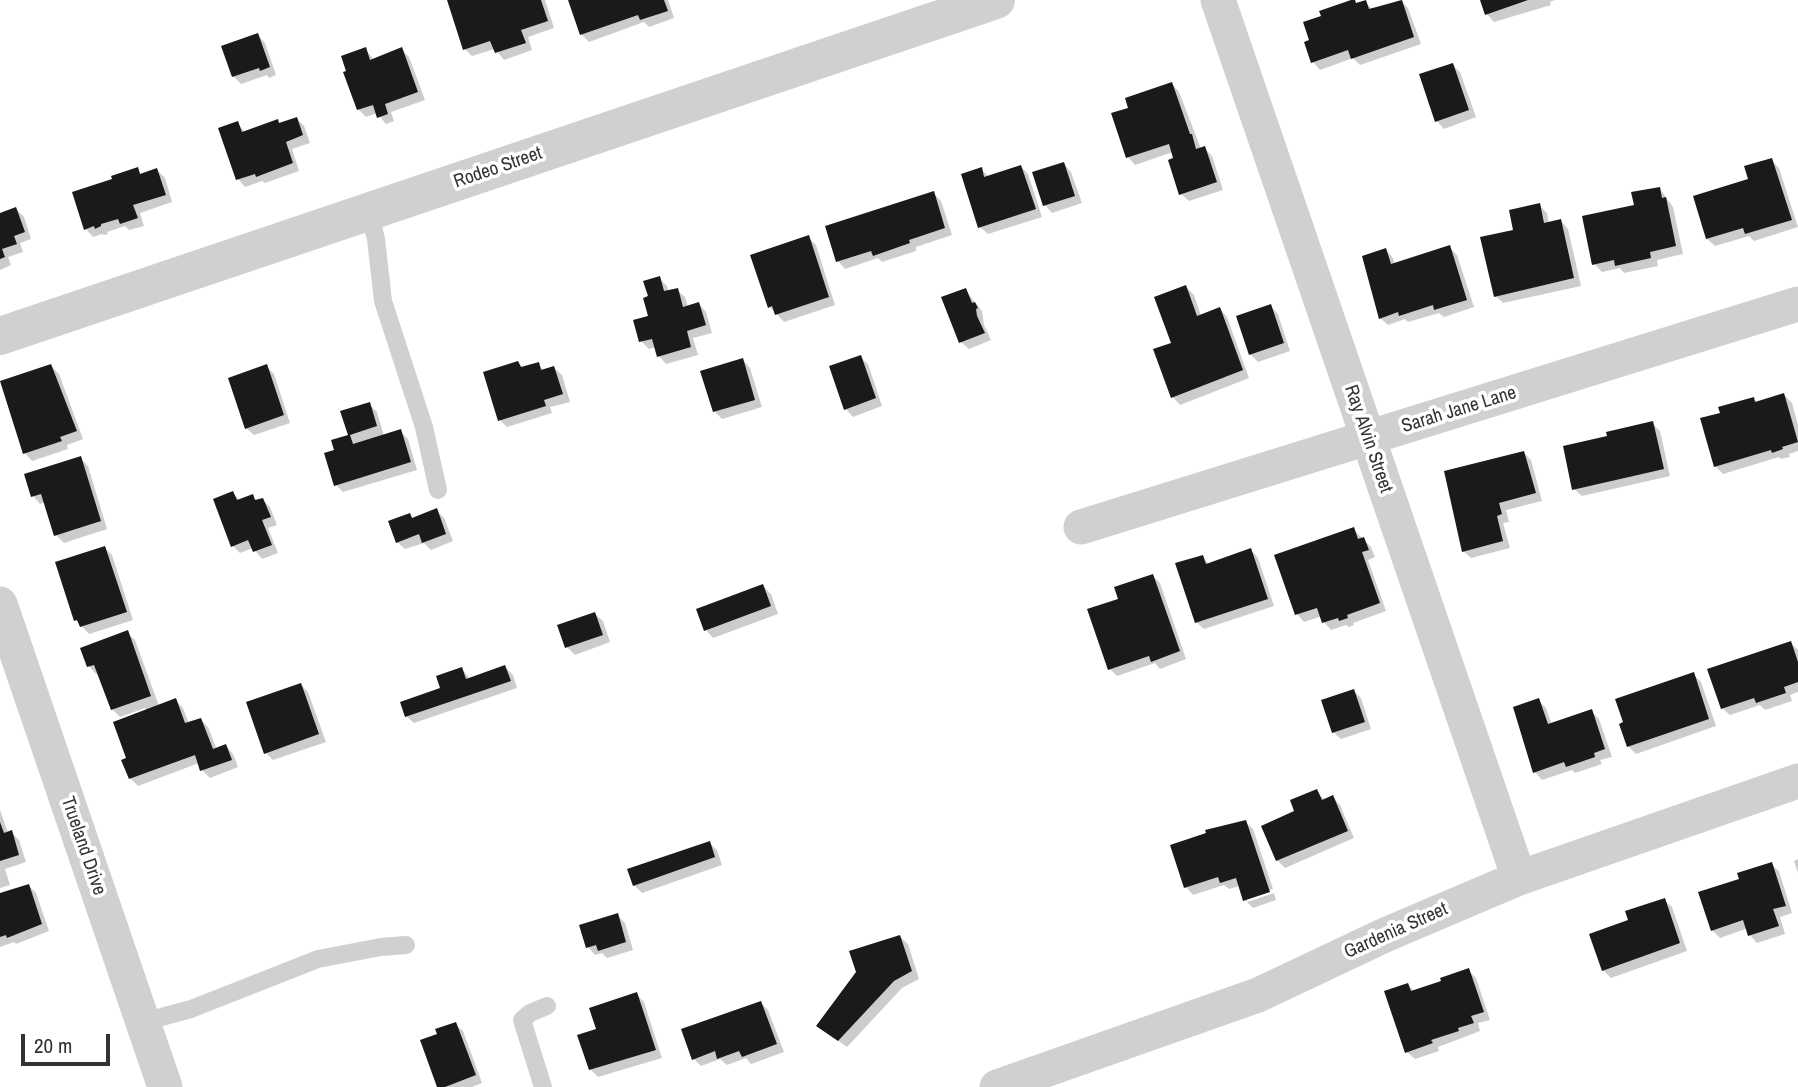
<!DOCTYPE html>
<style>
body{margin:0}
#map{position:relative;width:1798px;height:1087px;overflow:hidden;background:#fff;font-family:"Archivo Narrow",sans-serif}
canvas{display:block}
.scale{position:absolute;left:21px;top:1034px;width:89px;height:32px;box-sizing:border-box;border:4px solid #333;border-top:0;padding-left:9px;font-size:21px;line-height:24px;white-space:nowrap;color:#333;-webkit-text-stroke:5px #fff;paint-order:stroke}
</style>
<div id="map">
<canvas width="1798" height="1087"></canvas>
<div class="scale">20 m</div>
</div>
<script>
const ctx = document.querySelector('canvas').getContext('2d');
ctx.lineJoin = 'round';
function fill(path, color) {
  ctx.fillStyle = color;
  ctx.fill(path, 'evenodd');
}
function toPath(rows) {
  const path = new Path2D();
  for (const r of rows) {
    path.moveTo(r[0], r[1]);
    for (let i = 2; i < r.length; i += 2) path.lineTo(r[i], r[i + 1]);
  }
  return path;
}
function strokePath(path, color, width, dash) {
  ctx.strokeStyle = color;
  ctx.lineWidth = width;
  ctx.lineCap = dash ? 'butt' : 'round';
  ctx.setLineDash(dash || []);
  ctx.stroke(path);
}
function drawText(font, color, halo, rows, align = 'center') {
  ctx.font = font + ' "Archivo Narrow",sans-serif';
  ctx.lineWidth = 7;
  ctx.setLineDash([]);
  ctx.textBaseline = 'middle';
  ctx.strokeStyle = halo;
  ctx.fillStyle = color;
  for (const [text, x, y, turn = 0] of rows) {
    ctx.save();
    ctx.translate(x, y);
    ctx.rotate((+turn || 0) * Math.PI / 180);
    ctx.textAlign = isNaN(turn) ? turn : align;
    if (halo) ctx.strokeText(text, 0, 0);
    ctx.fillText(text, 0, 0);
    ctx.restore();
  }
}
fill(toPath([
 [449,0,545,0,554,28,528,37,532,50,504,60,495,49,472,56,465,49],
 [569,0,668,0,674,18,649,27,644,22,589,42,581,34],
 [1400,0,1408,8,1421,44,1360,65,1353,58,1320,70,1313,62,1358,5,1365,2,1373,10],
 [1482,0,1555,0,1550,2,1551,5,1494,22,1487,14],
 [258,35,265,43,276,75,269,78,267,75,241,84,233,76],
 [365,49,374,60,401,49,409,57,425,100,391,112,394,121,386,124,377,113,366,117,358,109],
 [1452,65,1460,72,1476,117,1444,129,1437,121],
 [1172,84,1179,92,1201,149,1204,148,1212,156,1223,190,1189,201,1181,194,1173,152,1135,165,1128,157,1131,109],
 [297,119,304,126,310,143,292,149,299,171,265,183,262,181,245,187,238,179,237,123,246,133],
 [1771,160,1779,168,1798,227,1754,241,1749,236,1715,246,1707,239,1750,181],
 [1064,164,1071,172,1082,203,1052,213,1045,205],
 [1021,167,1028,174,1042,217,988,234,980,227,981,169,989,177],
 [137,169,142,175,157,170,165,178,172,202,140,213,144,226,129,230,125,226,107,232,108,234,104,235,102,234,93,237,86,229,114,181],
 [1660,189,1673,207,1683,254,1657,260,1658,266,1624,273,1620,268,1602,272,1594,264,1636,206],
 [933,193,941,201,952,235,916,247,916,251,882,262,878,258,845,269,838,261],
 [1539,205,1547,213,1549,224,1561,221,1568,229,1581,286,1503,303,1496,296,1515,231],
 [16,209,24,217,31,239,20,243,23,252,8,257,11,265,0,270,0,215],
 [808,237,816,245,835,305,784,322,770,307],
 [1449,247,1457,255,1474,307,1444,317,1439,313,1408,322,1405,319,1388,325,1380,318,1386,250,1393,258,1395,265],
 [659,278,667,286,669,292,677,290,685,297,688,307,699,304,706,312,712,333,693,338,698,355,666,364,659,356,656,347,649,349,641,341,650,317,650,298],
 [1186,287,1194,295,1201,316,1220,309,1227,317,1249,378,1180,405,1173,397,1156,350,1173,344],
 [965,290,982,311,984,325,991,340,969,349,961,342],
 [1270,306,1278,314,1290,351,1258,362,1250,354],
 [860,357,868,364,882,406,853,417,846,409],
 [743,360,750,368,762,407,722,419,714,411],
 [518,363,523,368,538,364,545,371,554,368,562,375,570,402,550,407,552,413,507,427,500,420],
 [51,366,59,374,83,439,67,445,68,449,32,461,25,453],
 [266,366,274,374,290,423,254,435,246,428],
 [1784,395,1792,403,1798,425,1798,451,1789,454,1790,457,1781,459,1779,457,1723,474,1715,466,1722,414,1754,399,1758,403],
 [369,404,377,412,384,436,400,431,408,439,417,470,343,492,336,485,336,451,350,436,343,412],
 [1652,423,1660,431,1670,476,1582,496,1574,489,1609,438],
 [1524,453,1531,460,1542,501,1506,510,1509,522,1503,523,1510,548,1471,558,1463,551],
 [80,458,88,466,107,529,64,543,56,535,46,502,40,504,33,496],
 [233,493,240,500,252,496,258,501,263,500,270,507,277,525,268,528,278,553,262,559,253,548,240,553,233,546],
 [436,510,444,518,453,541,431,550,424,543,405,549,397,542,410,515,413,519],
 [1353,529,1371,547,1375,557,1368,560,1386,611,1353,623,1354,625,1349,627,1346,625,1331,630,1324,622,1322,616,1304,622,1297,614],
 [105,548,112,555,133,620,89,634,76,620],
 [1251,550,1258,558,1274,606,1204,629,1196,622,1202,557,1209,564],
 [1153,576,1160,583,1186,659,1160,669,1155,663,1117,676,1110,669,1120,600],
 [763,586,771,594,778,614,713,638,706,630],
 [595,614,603,621,610,642,575,655,567,647,560,626],
 [127,633,135,640,159,706,175,700,183,708,189,724,201,720,208,727,217,750,226,746,233,754,238,767,210,778,202,770,199,763,138,786,130,778,128,759,146,711,145,708,120,717,112,709,99,673,96,674,89,666],
 [1791,643,1798,650,1798,692,1790,695,1792,701,1765,710,1760,705,1730,715,1722,708],
 [505,667,513,675,517,688,414,723,406,716,442,690,462,669,470,679],
 [1693,674,1701,682,1716,726,1636,754,1628,746,1625,723],
 [301,685,308,692,326,742,273,760,266,753],
 [1354,691,1361,698,1371,729,1341,739,1333,732],
 [1538,700,1546,708,1552,725,1591,711,1599,719,1612,757,1600,760,1602,764,1575,773,1572,770,1542,780,1535,772],
 [1316,791,1325,800,1333,797,1340,805,1354,838,1285,868,1277,860,1297,812],
 [0,810,8,833,11,832,19,840,26,862,5,869,10,885,0,888],
 [1245,822,1253,829,1273,889,1247,898,1247,902,1274,893,1276,900,1253,908,1245,900,1240,886,1229,889,1224,885,1193,895,1186,887],
 [709,843,717,850,722,865,642,893,634,885],
 [1798,859,1798,873,1794,861],
 [1771,864,1779,871,1792,913,1780,917,1785,934,1757,943,1750,935,1748,928,1720,938,1712,930,1741,880],
 [29,886,36,893,49,931,16,944,14,942,0,947,0,895],
 [1664,900,1672,907,1687,951,1611,978,1603,970,1630,921],
 [617,915,625,923,633,950,607,958,602,953,595,955,588,947],
 [900,937,908,944,919,979,902,988,847,1047,818,1026],
 [1468,970,1476,978,1490,1020,1478,1023,1480,1031,1438,1047,1439,1051,1415,1059,1407,1052,1408,985,1414,991,1444,982],
 [636,994,644,1002,662,1058,598,1077,590,1069,599,1030],
 [761,1003,768,1010,784,1052,751,1064,746,1058,727,1065,720,1059,701,1066,694,1059],
 [455,1024,463,1031,482,1083,472,1087,439,1087,439,1036]
]), '#0003');
fill(toPath([
 [447,0,541,0,548,21,521,30,526,43,495,53,490,41,463,50],
 [568,0,664,0,668,11,640,20,638,15,580,35],
 [1351,0,1355,0,1356,3,1366,0,1369,9,1402,0,1414,37,1351,59,1348,50,1311,63,1304,42,1309,40,1303,22,1321,16,1319,11],
 [1480,0,1528,0,1485,15],
 [258,33,270,67,260,71,259,68,232,77,221,46],
 [366,47,370,60,402,47,418,92,385,104,388,114,377,118,373,105,357,110,343,72,346,71,341,56],
 [1453,63,1469,110,1435,122,1419,74],
 [1172,82,1190,134,1192,134,1196,149,1205,146,1217,182,1179,195,1168,160,1173,158,1169,144,1126,158,1111,113,1128,108,1125,98],
 [297,117,303,135,286,142,293,163,256,177,255,174,236,180,218,128,238,121,242,132,278,119,279,123],
 [1772,158,1792,220,1745,234,1743,228,1706,239,1693,196,1748,179,1744,166],
 [1064,162,1075,196,1043,206,1032,172],
 [1021,165,1036,209,978,228,961,174,982,167,984,177],
 [138,167,140,174,157,168,166,195,133,205,138,218,120,224,118,219,101,224,101,226,95,229,94,226,84,230,72,192,112,179,111,176],
 [1660,187,1662,198,1666,197,1676,246,1650,252,1651,258,1615,266,1614,260,1592,265,1582,216,1634,205,1631,192],
 [934,191,945,228,909,240,910,243,873,256,871,251,836,262,825,226],
 [1540,203,1544,223,1561,219,1574,278,1494,297,1480,237,1513,230,1509,210],
 [16,207,25,232,14,236,17,244,2,249,5,257,0,259,0,213],
 [809,235,829,297,775,315,772,306,768,308,750,255],
 [1450,245,1467,300,1434,310,1433,305,1399,316,1398,312,1379,319,1362,256,1386,248,1391,264],
 [660,276,664,291,678,288,683,307,699,302,706,325,687,331,691,347,657,357,652,339,639,342,633,320,648,316,643,298,648,296,643,281],
 [1186,285,1197,316,1220,307,1243,370,1171,398,1153,349,1171,343,1154,297],
 [966,288,972,303,975,302,978,308,976,309,977,316,985,333,959,343,941,297],
 [1271,304,1284,343,1249,355,1236,316],
 [861,355,876,398,844,410,829,366],
 [743,358,755,400,713,412,700,371],
 [518,361,521,367,539,362,541,370,554,366,563,394,544,400,546,406,498,421,483,372],
 [51,364,77,431,60,437,62,441,23,454,0,381],
 [267,364,284,415,245,429,228,378],
 [1784,393,1798,442,1782,447,1783,449,1772,453,1771,450,1714,467,1700,418,1720,413,1718,407,1754,397,1755,402],
 [370,402,377,426,350,435,353,444,401,429,411,462,334,486,324,453,334,450,331,440,348,435,340,411],
 [1653,421,1664,469,1572,490,1563,446,1607,436,1606,432],
 [1524,451,1536,493,1499,503,1502,514,1497,516,1503,541,1462,552,1444,471],
 [81,456,101,521,54,536,41,494,31,497,24,474],
 [233,491,237,500,253,494,255,500,263,498,271,517,262,520,272,545,253,552,248,540,231,547,213,499],
 [437,508,446,534,422,543,419,534,396,543,388,521,410,513,412,518],
 [1354,527,1358,539,1364,537,1369,550,1362,552,1380,603,1347,615,1348,618,1339,621,1338,618,1322,623,1317,608,1295,615,1274,555],
 [105,546,127,612,80,627,77,620,74,621,55,562],
 [1251,548,1268,599,1195,623,1175,563,1203,555,1206,564],
 [1153,574,1180,651,1151,662,1149,656,1108,670,1087,609,1118,599,1114,587],
 [763,584,771,606,704,631,696,609],
 [595,612,603,635,565,648,557,625],
 [128,630,151,696,111,710,94,665,87,667,80,648],
 [1791,641,1798,662,1798,682,1784,687,1786,693,1756,703,1754,698,1721,709,1707,669],
 [505,665,511,681,405,717,400,702,440,688,436,676,462,667,466,679],
 [1694,672,1709,719,1627,747,1619,724,1623,722,1615,699],
 [301,683,319,734,264,754,246,702],
 [1354,689,1365,722,1332,733,1321,700],
 [176,698,185,723,201,718,213,749,226,744,232,760,200,771,195,755,129,779,121,760,126,758,113,722],
 [1539,698,1548,724,1592,709,1605,749,1594,753,1595,757,1566,767,1564,762,1533,773,1513,707],
 [1317,789,1322,800,1333,795,1348,831,1276,861,1261,826,1294,811,1290,800],
 [1246,820,1270,892,1243,901,1236,878,1220,883,1218,877,1184,888,1170,845,1206,833,1205,830],
 [0,822,4,833,12,830,19,855,0,861],
 [710,841,715,857,633,886,627,869],
 [1772,862,1786,906,1773,909,1779,926,1748,936,1743,920,1711,931,1698,892,1739,879,1737,873],
 [29,884,42,924,7,938,6,935,0,937,0,893],
 [1665,898,1680,943,1602,971,1589,934,1628,920,1625,911],
 [618,913,626,942,598,951,596,945,586,948,579,925],
 [900,935,912,971,894,981,838,1041,816,1026,856,972,849,951],
 [1469,968,1484,1012,1471,1016,1474,1023,1458,1028,1459,1031,1431,1040,1433,1043,1405,1053,1384,991,1408,983,1411,991,1441,981,1440,978],
 [637,992,656,1050,589,1070,577,1035,596,1029,589,1008],
 [761,1001,777,1044,742,1057,739,1051,717,1059,715,1051,692,1060,681,1029],
 [456,1022,476,1075,445,1087,437,1087,420,1040,437,1034,435,1029]
]), '#1a1a1a');
strokePath(toPath([
 [369,212,376,239,383,301,424,427,438,490],
 [143,1022,191,1009,318,959,381,947,406,945],
 [543,1087,522,1020,530,1013,547,1006]
]), '#d0d0d0', 18);
strokePath(toPath([
 [1218,0,1519,878],
 [1081,527,1798,304],
 [0,604,165,1087],
 [997,1087,1258,995,1385,935,1519,878,1798,781]
]), '#d0d0d0', 35);
strokePath(toPath([
 [0,336,996,0]
]), '#d0d0d0', 38);
drawText('19px', '#333', '#fff', [
 ["Rodeo Street",498,168,-19],
 ["Sarah Jane Lane",1459,410,-17],
 ["Ray Alvin Street",1368,439,71],
 ["Trueland Drive",83,846,71],
 ["Gardenia Street",1396,931,-24]
]);
</script>
